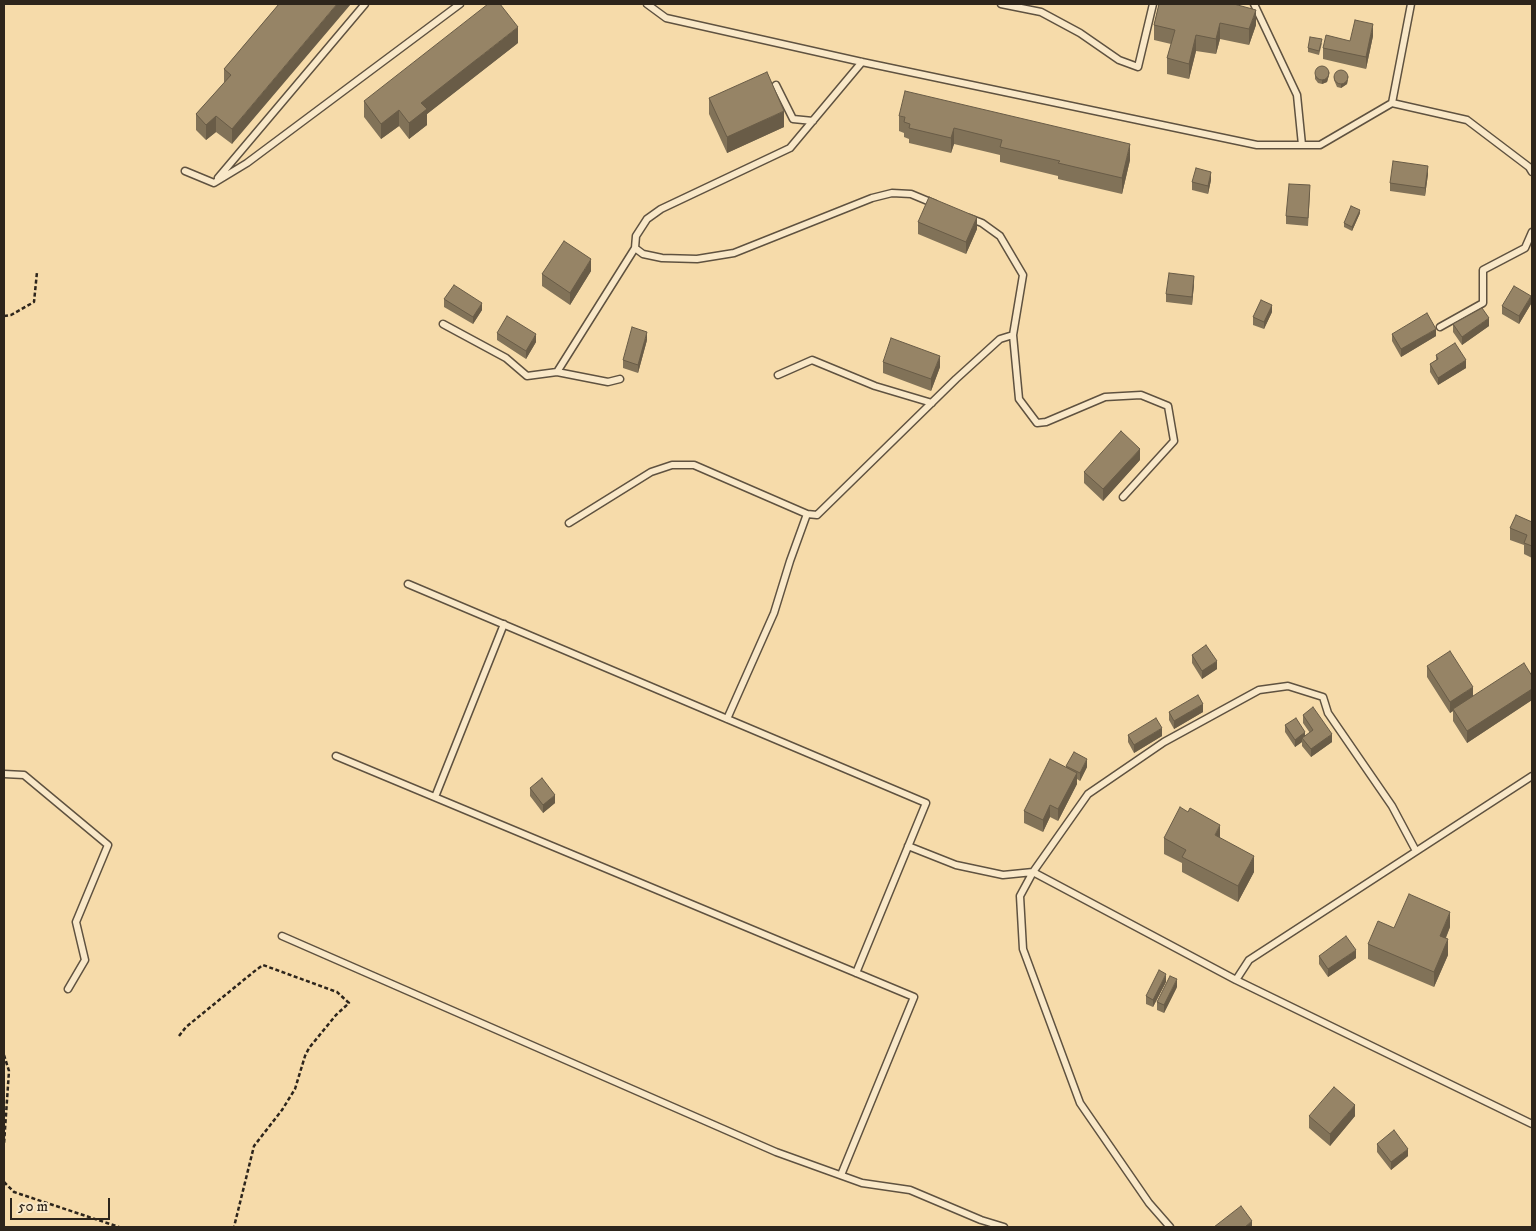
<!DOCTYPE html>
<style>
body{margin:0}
#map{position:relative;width:1536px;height:1231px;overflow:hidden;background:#f6dbaa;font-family:"IM FELL DW Pica",serif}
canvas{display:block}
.frame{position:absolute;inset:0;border:5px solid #2d251c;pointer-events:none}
.scale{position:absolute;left:10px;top:1198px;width:100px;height:22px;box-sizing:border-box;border:2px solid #2d251c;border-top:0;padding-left:6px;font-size:15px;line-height:18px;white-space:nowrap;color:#2d251c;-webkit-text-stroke:4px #f9e8c8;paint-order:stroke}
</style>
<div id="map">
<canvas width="1536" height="1231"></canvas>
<div class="frame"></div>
<div class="scale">50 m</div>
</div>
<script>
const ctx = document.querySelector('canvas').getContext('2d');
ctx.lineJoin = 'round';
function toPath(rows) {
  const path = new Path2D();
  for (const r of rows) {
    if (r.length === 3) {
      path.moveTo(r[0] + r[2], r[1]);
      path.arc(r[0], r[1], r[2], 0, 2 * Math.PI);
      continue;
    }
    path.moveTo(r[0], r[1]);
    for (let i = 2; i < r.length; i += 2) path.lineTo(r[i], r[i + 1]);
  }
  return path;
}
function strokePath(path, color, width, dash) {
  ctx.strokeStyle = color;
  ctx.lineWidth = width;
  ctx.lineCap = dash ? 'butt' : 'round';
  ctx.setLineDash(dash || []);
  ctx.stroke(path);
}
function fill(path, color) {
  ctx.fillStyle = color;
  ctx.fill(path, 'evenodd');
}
const service = toPath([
 [647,4,666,18,862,62,1257,145,1320,145,1392,103,1411,4],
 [1001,4,1041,12,1080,33,1119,60,1138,67,1153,4],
 [1254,4,1297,95,1302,145],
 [862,62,790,148,661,209,647,219,636,236,635,248,643,254,662,258,697,259,734,253,872,198,892,193,911,194,935,204],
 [776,85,793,119,813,121],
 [1392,103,1467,120,1529,167,1532,172],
 [185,171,214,183,247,163,460,4],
 [218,178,365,4],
 [969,218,982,223,1000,236,1023,275,1013,335,1019,399,1037,423,1046,422,1105,397,1141,395,1168,406,1174,441,1123,497],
 [443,324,506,358,527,376,557,372,635,248],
 [1440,327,1483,303,1483,270,1525,248,1532,232],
 [557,372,608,382,620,379],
 [778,375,812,360,875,386,932,403],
 [569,523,651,472,672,465,694,465,807,514,817,515,956,379,1000,339,1013,335],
 [408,584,926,803,856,973],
 [727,719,774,613,790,561,807,514],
 [336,756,914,997,841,1175],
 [4,774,24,775,108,845,76,922,85,960,68,989],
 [435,797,504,624],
 [908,846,956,865,1003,875,1033,872,1236,980,1532,1124],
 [282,936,776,1152,862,1183,910,1190,981,1220,1004,1227],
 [1236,980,1249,960,1532,776],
 [1170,1227,1149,1203,1080,1103,1023,949,1020,896,1033,872,1088,794,1164,742,1259,690,1288,686,1323,697,1328,713,1392,806,1416,851]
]);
strokePath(service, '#5f5240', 9);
strokePath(toPath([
 [4,316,11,315,34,302,37,272],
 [179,1036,186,1027,256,970,263,965,337,992,349,1003,336,1015,309,1048,305,1056,295,1089,282,1110,254,1146,234,1227],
 [4,1055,9,1071,4,1144],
 [4,1182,14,1192,119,1227]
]), '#2d251c', 2.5, [4, 2.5]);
strokePath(service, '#f9e8c8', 6);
fill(toPath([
 [279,4,232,144,216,132,206,140,196,130,196,114,224,83,224,69],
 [1159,4,1256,25,1249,45,1220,39,1216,54,1196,51,1189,79,1167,74,1167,58,1171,44,1154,40,1154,25],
 [1373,36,1366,69,1323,59,1323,48],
 [518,43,427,114,427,125,409,139,399,126,381,139,364,117,364,101],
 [1322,43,1319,55,1308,52,1308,48],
 [1315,75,1329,75,1327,82,1322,84,1318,83,1315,79],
 [1334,76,1348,80,1347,84,1341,88,1337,87,1334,80],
 [709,98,784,127,727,153,709,114],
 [899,116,1130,160,1122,194,1058,179,1058,176,1000,162,1000,155,954,144,951,153,909,143,909,139,904,137,904,133,899,131],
 [1428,174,1425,196,1390,191,1390,183],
 [1211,180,1208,194,1192,190,1192,182],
 [1310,193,1308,226,1286,224,1286,216],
 [1360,213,1352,231,1344,227,1344,223],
 [918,222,977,229,966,254,918,234],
 [591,271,570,305,542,286,542,274],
 [1194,284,1192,305,1166,302,1166,294],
 [444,299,482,310,473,324,444,307],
 [1531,304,1519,324,1502,314,1502,306],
 [1272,312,1264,329,1253,325,1253,317],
 [1453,324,1489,326,1462,345,1453,332],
 [497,333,536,342,526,359,497,340],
 [1392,334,1436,336,1401,357,1392,341],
 [647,340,638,373,623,368,623,360],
 [1436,355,1466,368,1438,385,1430,372,1430,364,1436,360],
 [883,362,940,367,931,391,883,373],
 [1140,460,1103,501,1084,483,1084,472],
 [1532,522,1532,558,1524,554,1524,545,1510,540,1510,528],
 [1192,655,1217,669,1202,679,1192,663],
 [1427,666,1473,697,1532,676,1532,700,1467,743,1453,721,1453,711,1450,713,1427,677],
 [1169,712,1203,712,1174,729,1169,720],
 [1303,715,1332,742,1311,757,1302,746,1302,742,1295,747,1285,732,1285,725,1305,736,1310,733,1303,723],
 [1128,735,1162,736,1134,753,1128,742],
 [1066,766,1087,767,1080,781,1077,779,1077,784,1058,821,1050,817,1043,832,1024,823,1024,811,1066,767],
 [530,788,555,803,543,813,530,796],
 [1164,838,1220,838,1254,872,1238,902,1182,872,1182,863,1164,854],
 [1450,927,1446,938,1448,955,1434,987,1368,959,1368,944,1394,928],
 [1319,956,1356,958,1328,977,1319,964],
 [1166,982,1153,1007,1146,1004,1146,996],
 [1177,987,1164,1013,1157,1010,1157,1002],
 [1309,1116,1355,1116,1330,1146,1309,1128],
 [1377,1144,1408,1156,1391,1170,1377,1152]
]), '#817258');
fill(toPath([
 [337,4,351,4,232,144,232,129],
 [1256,10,1256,25,1249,45,1249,29],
 [1220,23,1220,39,1216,54,1216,39],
 [1373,24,1373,36,1366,69,1366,57],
 [518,27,518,43,427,114,427,125,409,139,409,123,421,103],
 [1196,35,1196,51,1189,79,1189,64],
 [1329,71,1329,75,1327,82,1322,84,1322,80],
 [1348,76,1347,84,1341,88,1341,84],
 [399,110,399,126,381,139,381,124],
 [784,111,784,127,727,153,727,137],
 [216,116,216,132,206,140,206,125],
 [954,128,954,144,951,153,951,138],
 [1130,144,1130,160,1122,194,1122,178],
 [1428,166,1428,174,1425,196,1425,188],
 [1211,172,1211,180,1208,194,1208,186],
 [1360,210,1360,213,1352,231,1352,227],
 [977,217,977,229,966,254,966,242],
 [591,259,591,271,570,305,570,293],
 [1194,276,1194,284,1192,305,1192,297],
 [1531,296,1531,304,1519,324,1519,316],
 [482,303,482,310,473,324,473,317],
 [1272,305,1272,312,1264,329,1264,322],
 [1489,318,1489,326,1462,345,1462,337],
 [1436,329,1436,336,1401,357,1401,349],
 [647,332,647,340,638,373,638,365],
 [536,334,536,342,526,359,526,351],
 [940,356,940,367,931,391,931,379],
 [1466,360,1466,368,1438,385,1438,378],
 [1140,449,1140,460,1103,501,1103,489],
 [1217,661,1217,669,1202,679,1202,671],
 [1473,687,1473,698,1453,709,1453,711,1450,713,1450,702],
 [1532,689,1532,700,1467,743,1467,731],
 [1203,704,1203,712,1174,729,1174,721],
 [1162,728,1162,736,1134,753,1134,745],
 [1305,732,1305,740,1302,738,1302,742,1295,747,1295,740],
 [1332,734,1332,742,1311,757,1311,749],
 [1087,759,1087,767,1080,781,1080,773],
 [1077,773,1077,784,1058,821,1058,809],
 [555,795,555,803,543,813,543,805],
 [1050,805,1050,817,1043,832,1043,820],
 [1220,825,1220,840,1215,835],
 [1254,856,1254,872,1238,902,1238,886],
 [1450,912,1450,927,1440,951,1440,936],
 [1448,939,1448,955,1434,987,1434,972],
 [1356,950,1356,958,1328,977,1328,969],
 [1166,974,1166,982,1153,1007,1153,1000],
 [1177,979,1177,987,1164,1013,1164,1005],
 [1355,1105,1355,1116,1330,1146,1330,1134],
 [1408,1149,1408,1156,1391,1170,1391,1162],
 [1252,1221,1252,1227,1245,1227]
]), '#695c47');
const building = toPath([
 [279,4,337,4,232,129,216,116,206,125,196,114,231,75,224,69,279,4],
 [488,4,500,4,518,27,421,103,427,109,409,123,399,110,381,124,364,101,488,4],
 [1159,4,1234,4,1256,10,1249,29,1220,23,1216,39,1196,35,1189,64,1167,58,1175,30,1154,25,1159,4],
 [1355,20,1373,24,1366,57,1323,48,1326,35,1350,41,1355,20],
 [1310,37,1322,39,1319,51,1308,48,1310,37],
 [1322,73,7],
 [1341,77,7],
 [767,72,784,111,727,137,709,98,767,72],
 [905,91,1130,144,1122,178,1058,163,1060,161,1000,147,1002,140,954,128,951,138,909,128,910,124,904,122,905,117,899,116,905,91],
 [1393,161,1428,166,1425,188,1390,183,1393,161],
 [1196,168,1211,172,1208,186,1192,182,1196,168],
 [1289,184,1310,185,1308,218,1286,216,1289,184],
 [929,197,977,217,966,242,918,222,929,197],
 [1351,206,1360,210,1352,227,1344,223,1351,206],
 [564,241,591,259,570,293,542,274,564,241],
 [1169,273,1194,276,1192,297,1166,294,1169,273],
 [454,285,482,303,473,317,444,299,454,285],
 [1514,286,1531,296,1519,316,1502,306,1514,286],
 [1261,300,1272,305,1264,322,1253,317,1261,300],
 [1482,308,1489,318,1462,337,1453,324,1482,308],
 [1427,313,1436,329,1401,349,1392,334,1427,313],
 [507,316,536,334,526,351,497,333,507,316],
 [632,327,647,332,638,365,623,360,632,327],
 [891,338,940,356,931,379,883,362,891,338],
 [1455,343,1466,360,1438,378,1430,364,1438,359,1436,355,1455,343],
 [1121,431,1140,449,1103,489,1084,472,1121,431],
 [1516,515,1532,522,1532,546,1524,543,1527,535,1510,528,1516,515],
 [1206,645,1217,661,1202,671,1192,655,1206,645],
 [1450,651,1473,687,1450,702,1427,666,1450,651],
 [1524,663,1532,676,1532,689,1467,731,1453,709,1524,663],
 [1198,695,1203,704,1174,721,1169,712,1198,695],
 [1313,707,1332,734,1311,749,1302,738,1313,730,1303,715,1313,707],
 [1156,718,1162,728,1134,745,1128,735,1156,718],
 [1296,718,1305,732,1295,740,1285,725,1296,718],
 [1074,752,1087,759,1080,773,1066,766,1074,752],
 [1050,759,1077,773,1058,809,1050,805,1043,820,1024,811,1050,759],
 [542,778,555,795,543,805,530,788,542,778],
 [1180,807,1188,812,1190,808,1220,825,1215,835,1254,856,1238,886,1182,857,1186,850,1164,838,1180,807],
 [1409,894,1450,912,1440,936,1448,939,1434,972,1368,944,1378,921,1394,928,1409,894],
 [1346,936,1356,950,1328,969,1319,956,1346,936],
 [1159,970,1166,974,1153,1000,1146,996,1159,970],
 [1170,976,1177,979,1164,1005,1157,1002,1170,976],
 [1334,1087,1355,1105,1330,1134,1309,1116,1334,1087],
 [1394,1130,1408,1149,1391,1162,1377,1144,1394,1130],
 [1241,1206,1252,1221,1245,1227,1214,1227,1241,1206]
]);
fill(building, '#968466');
strokePath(building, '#695c47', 1);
</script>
